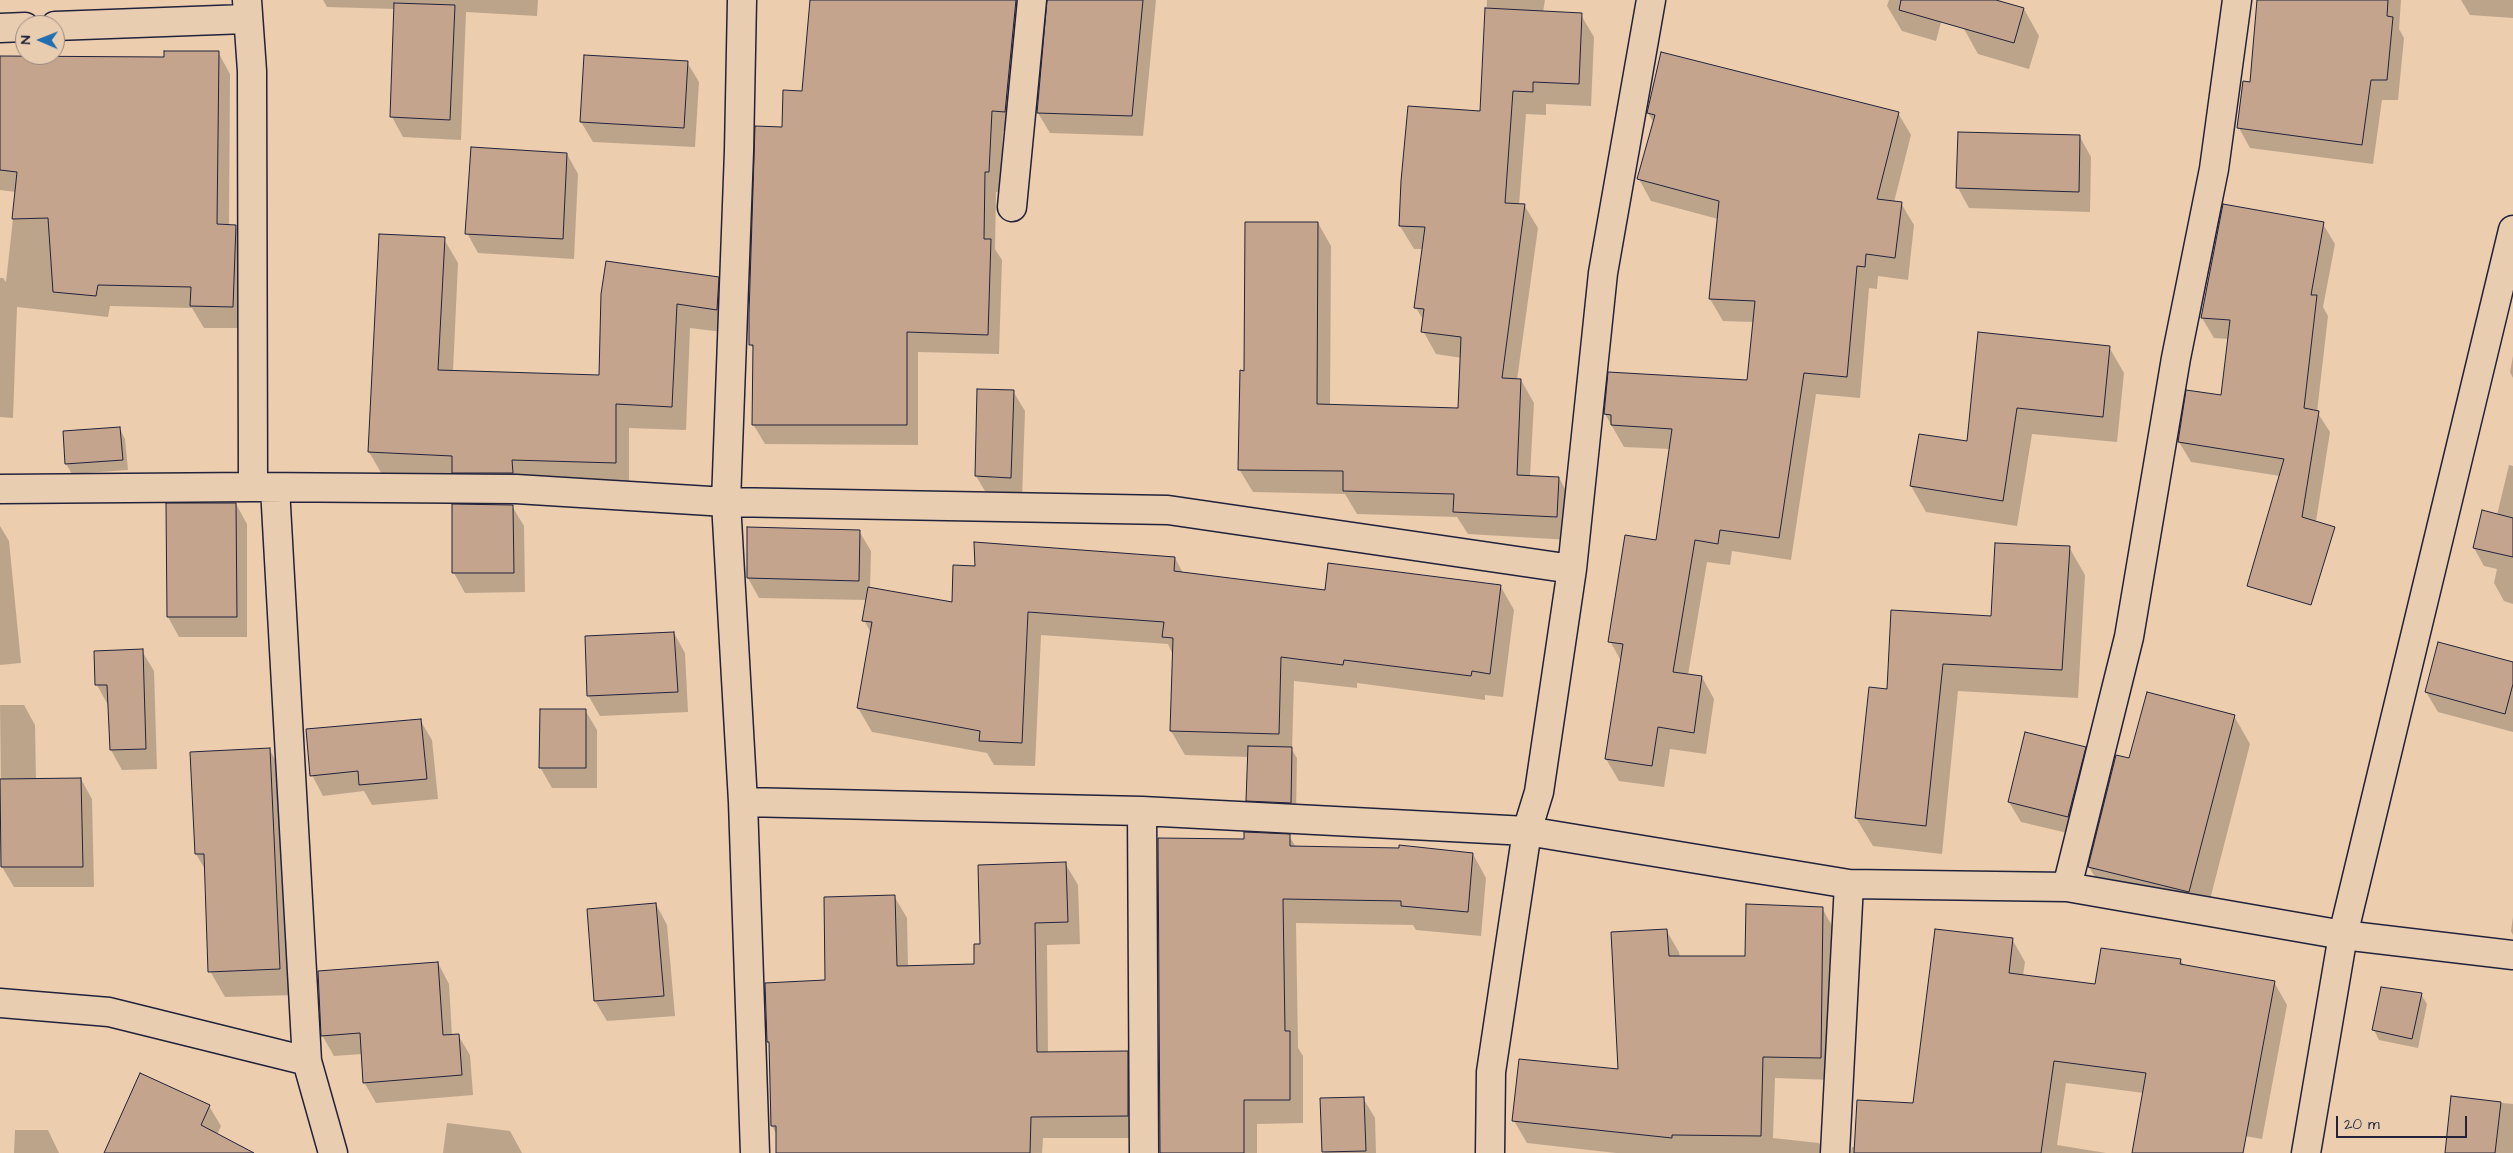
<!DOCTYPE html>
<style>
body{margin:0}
#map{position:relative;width:2513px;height:1153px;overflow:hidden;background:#eccdae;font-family:"Architects Daughter",sans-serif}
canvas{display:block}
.north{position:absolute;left:15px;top:15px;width:50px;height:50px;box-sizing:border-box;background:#e9cdb0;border:1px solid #998981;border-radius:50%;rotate:271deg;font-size:14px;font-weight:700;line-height:20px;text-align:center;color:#22223b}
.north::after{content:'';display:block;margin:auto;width:18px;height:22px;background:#1f6fb2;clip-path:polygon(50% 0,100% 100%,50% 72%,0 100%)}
.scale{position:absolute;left:2336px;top:1116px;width:131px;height:22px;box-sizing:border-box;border:2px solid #22223b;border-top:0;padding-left:6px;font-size:15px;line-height:18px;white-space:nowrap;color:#22223b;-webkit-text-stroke:4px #e9cdb0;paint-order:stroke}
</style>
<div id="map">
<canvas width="2513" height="1153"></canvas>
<div class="north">N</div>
<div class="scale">20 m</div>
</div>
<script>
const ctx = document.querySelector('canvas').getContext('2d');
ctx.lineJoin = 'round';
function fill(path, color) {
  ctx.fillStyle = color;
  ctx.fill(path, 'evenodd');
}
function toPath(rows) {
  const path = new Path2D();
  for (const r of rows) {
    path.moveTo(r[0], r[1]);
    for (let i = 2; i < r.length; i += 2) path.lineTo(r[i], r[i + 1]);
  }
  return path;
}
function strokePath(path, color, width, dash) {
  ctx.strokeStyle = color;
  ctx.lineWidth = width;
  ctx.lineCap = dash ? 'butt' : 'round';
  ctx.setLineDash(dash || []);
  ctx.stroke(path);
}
fill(toPath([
 [323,0,538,0,537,16,466,12,461,140,403,137,392,117,396,9,327,7],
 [811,0,1156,0,1143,136,1050,133,1038,113,1048,5,1038,5,1016,132,1003,131,1000,192,996,192,995,249,1002,260,999,354,918,352,918,445,765,444,753,424,754,350,750,344,783,129,804,92],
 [1487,0,1545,0,1543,12,1581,15,1594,37,1591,106,1546,104,1546,115,1526,114,1519,205,1524,205,1538,228,1517,380,1521,380,1534,403,1530,476,1559,478,1572,501,1570,540,1468,534,1457,517,1357,514,1345,494,1253,492,1239,469,1245,372,1318,223,1331,246,1330,406,1459,409,1462,358,1436,354,1423,331,1424,321,1416,308,1423,249,1414,249,1400,226,1481,112],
 [1889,0,1947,0,1936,41,1902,31,1887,6],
 [1963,0,1991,0,2024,9,2039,36,2029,69,1978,54,1963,27],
 [2305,0,2401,0,2399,29,2404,38,2398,100,2382,100,2373,164,2250,148,2239,128,2251,83],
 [2461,0,2513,0,2513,18,2470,15],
 [218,52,230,74,229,226,235,226,248,247,245,328,204,328,192,308,110,306,108,317,17,307,13,418,0,417,0,278,3,278,6,282,16,192,0,190,0,57,165,58],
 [687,62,699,82,695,147,593,142,581,122],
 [1648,113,1898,113,1911,135,1894,202,1901,203,1914,225,1908,280,1878,276,1877,289,1869,288,1860,398,1816,394,1791,560,1732,551,1730,565,1707,562,1688,675,1702,677,1714,699,1706,754,1670,749,1664,787,1619,781,1606,759,1621,661,1610,641,1657,541,1670,449,1624,447,1605,414,1748,381,1754,322,1723,321,1710,299,1718,219,1651,201,1639,179,1654,123],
 [2080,137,2091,157,2090,212,1969,208,1958,188],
 [567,154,578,174,574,259,478,253,467,233],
 [2323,224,2335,244,2323,307,2328,316,2317,412,2330,432,2309,566,2280,476,2191,462,2179,442,2222,397,2229,339,2214,338,2202,318],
 [444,239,458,263,453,372,600,376,603,294,718,278,732,302,731,333,690,328,686,430,629,428,629,487,383,476,369,452],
 [1979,333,2109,347,2124,373,2117,442,2032,434,2017,526,1926,512,1911,486,1968,443],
 [2513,356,2513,378,2510,372],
 [1013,391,1025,411,1022,498,988,496,976,476],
 [120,429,125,439,128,470,72,474,66,464],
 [2509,465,2513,466,2513,604,2504,601,2494,583,2497,569,2484,566,2474,548,2497,515],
 [236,504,247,524,247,637,179,637,168,617],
 [512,506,524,526,525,592,465,593,454,573],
 [0,526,9,541,21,663,0,665],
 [859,531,871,551,870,589,953,604,976,567,1175,558,1183,573,1326,591,1501,587,1514,610,1503,697,1485,695,1485,700,1357,683,1357,688,1294,681,1292,750,1297,758,1296,813,1253,810,1247,800,1249,757,1185,755,1171,731,1173,655,1168,644,1041,635,1035,766,994,765,987,753,872,732,858,708,871,633,864,620,867,600,759,598,748,578],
 [2069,547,2085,575,2078,698,1958,691,1942,854,1873,846,1856,818,1870,688,1888,690,1993,617],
 [674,633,685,653,688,712,600,716,588,695],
 [142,651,154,671,157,769,122,770,111,750,108,705,97,685],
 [2513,664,2513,732,2438,712,2426,692],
 [0,705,24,705,35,725,36,780,81,779,92,799,94,887,14,887,2,867],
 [585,710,597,730,597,788,552,788,540,767],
 [2234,716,2250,744,2205,919,2105,894,2089,867,2130,760],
 [420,720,432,740,438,799,372,805,364,791,323,796,312,775],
 [2085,748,2096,768,2080,836,2021,822,2009,802],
 [269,749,284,775,294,995,225,997,210,971,206,871,196,854,192,753],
 [1289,836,1296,847,1473,854,1486,878,1481,936,1416,930,1413,925,1296,923,1298,1048,1303,1056,1303,1123,1257,1124,1257,1153,1161,1153,1245,840],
 [1065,863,1078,885,1080,944,1047,945,1048,1053,1127,1052,1140,1074,1140,1138,1043,1138,1042,1153,777,1153,777,1135,772,1126,770,1045,768,1041,826,982,894,896,907,918,908,967,975,965,981,945],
 [656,904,667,925,675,1016,607,1021,595,1001],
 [1822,908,1835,931,1833,1080,1775,1078,1773,1138,1819,1143,1825,1153,1616,1153,1527,1143,1514,1121,1620,1071,1666,930,1679,952,1680,958,1746,957],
 [2513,917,2513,935,2511,931],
 [2012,939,2025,962,2023,976,2096,986,2180,960,2184,965,2274,982,2287,1005,2262,1139,2217,1131,2213,1153,2133,1153,2144,1093,2066,1083,2057,1145,2106,1153,1851,1153,1852,1147,1856,1147,1914,1104],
 [438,963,449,984,452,1036,458,1035,470,1055,473,1095,376,1103,364,1082,362,1054,334,1056,322,1035],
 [2421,994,2427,1004,2418,1048,2379,1040,2374,1030],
 [1363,1098,1375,1118,1376,1153,1324,1153],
 [2452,1098,2513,1104,2513,1153,2446,1153],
 [209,1106,221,1126,217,1135,251,1153,105,1153],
 [447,1123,510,1131,522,1153,443,1153],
 [15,1130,48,1130,59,1153,14,1153]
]), '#0003');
const building = toPath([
 [810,0,1016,0,1005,112,992,111,989,172,985,172,984,239,991,239,988,335,907,332,907,425,752,425,753,345,749,345,749,314,755,126,782,127,783,90,802,91,810,0],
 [1047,0,1143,0,1132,116,1037,113,1047,0],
 [1901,0,1996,0,2024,8,2014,43,1899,10,1901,0],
 [2257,0,2388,0,2387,16,2393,17,2387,80,2371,80,2362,145,2237,128,2243,81,2250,82,2257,0],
 [394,3,455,5,450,120,390,117,394,3],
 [1485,8,1582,13,1579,84,1533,82,1533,92,1513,91,1505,203,1525,204,1502,378,1521,379,1517,475,1559,477,1557,517,1453,512,1454,494,1343,491,1343,471,1238,470,1240,370,1244,371,1245,222,1318,222,1317,404,1458,408,1461,337,1421,332,1424,309,1414,308,1425,227,1399,226,1401,181,1408,106,1480,111,1485,8],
 [164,51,219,51,217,224,236,225,233,307,190,306,191,287,98,285,96,296,53,292,48,218,12,219,17,172,0,170,0,56,164,57,164,51],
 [1661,52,1899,112,1877,199,1902,202,1895,258,1866,254,1865,267,1857,266,1847,377,1804,373,1779,538,1720,530,1718,544,1695,540,1673,672,1702,676,1694,733,1658,727,1652,766,1605,759,1623,644,1608,642,1625,535,1656,540,1672,429,1611,425,1611,415,1604,414,1608,372,1747,380,1755,301,1709,299,1719,201,1637,179,1655,115,1647,113,1661,52],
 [584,55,688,61,684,128,580,122,584,55],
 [1958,132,2080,135,2079,192,1956,188,1958,132],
 [471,147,567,153,563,239,465,234,471,147],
 [2223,204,2324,222,2311,295,2317,295,2304,408,2319,411,2302,517,2335,527,2311,605,2247,586,2284,459,2178,442,2186,390,2221,395,2230,320,2201,318,2223,204],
 [379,234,445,237,438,370,599,375,601,294,606,261,719,277,717,310,677,304,672,407,616,404,616,463,512,460,513,473,452,473,452,456,368,452,379,234],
 [1978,332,2110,346,2103,417,2017,408,2003,501,1910,486,1919,434,1967,441,1978,332],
 [977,389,1014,390,1011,478,975,476,977,389],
 [120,427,123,460,65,464,63,431,120,427],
 [166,503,236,503,237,617,167,617,166,503],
 [452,504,513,505,514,573,452,573,452,504],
 [2482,510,2513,518,2513,557,2473,548,2482,510],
 [747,527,860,530,859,581,747,578,747,527],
 [974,542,1175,557,1174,571,1325,590,1328,563,1501,585,1490,674,1472,671,1471,676,1344,660,1343,665,1281,657,1279,734,1170,731,1173,638,1162,637,1164,622,1028,612,1022,743,979,741,980,731,857,708,872,622,862,621,868,587,952,602,953,565,975,566,974,542],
 [1995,543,2070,546,2062,670,1943,664,1926,826,1855,818,1869,687,1887,689,1891,610,1991,616,1995,543],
 [674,632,678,692,587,696,585,636,674,632],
 [2438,642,2513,662,2513,684,2505,714,2425,692,2438,642],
 [143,649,146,749,110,750,107,685,95,685,94,651,143,649],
 [2147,692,2235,715,2189,892,2088,867,2116,755,2129,758,2147,692],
 [540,709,586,709,586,768,539,768,540,709],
 [421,719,427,779,359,785,358,771,310,776,306,729,421,719],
 [2025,732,2086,747,2068,817,2008,802,2025,732],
 [1248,746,1292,747,1291,803,1246,801,1248,746],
 [270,748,280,969,208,972,204,854,195,854,190,752,270,748],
 [81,778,83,867,1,867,0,779,81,778],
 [1244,832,1290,834,1290,846,1399,848,1399,845,1473,853,1468,912,1401,906,1401,901,1283,899,1285,1031,1290,1031,1290,1100,1244,1100,1244,1153,1160,1153,1158,838,1244,839,1244,832],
 [1066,862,1068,922,1035,923,1037,1052,1128,1051,1128,1116,1031,1117,1030,1153,776,1153,776,1126,771,1126,769,1042,767,1042,765,983,825,980,824,897,895,895,897,966,974,964,974,944,980,944,978,865,1066,862],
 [656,903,664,996,594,1001,587,909,656,903],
 [1746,904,1823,907,1821,1058,1763,1057,1761,1136,1672,1135,1672,1138,1512,1121,1519,1059,1618,1069,1611,932,1667,929,1669,956,1745,956,1746,904],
 [1935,929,2013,938,2009,973,2095,984,2101,948,2181,959,2180,964,2275,981,2243,1153,2132,1153,2146,1073,2054,1061,2041,1153,1854,1153,1857,1100,1913,1103,1935,929],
 [438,962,443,1035,459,1034,462,1075,363,1083,360,1033,321,1036,318,971,438,962],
 [2381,987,2422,993,2412,1039,2372,1030,2381,987],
 [140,1073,210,1105,201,1125,254,1153,104,1153,140,1073],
 [2451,1096,2501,1102,2495,1153,2445,1153,2451,1096],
 [1364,1097,1366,1151,1322,1152,1320,1098,1364,1097]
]);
fill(building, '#c4a48c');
strokePath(building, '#22223b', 1);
const minor = toPath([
 [247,0,252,71,253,487],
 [742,0,739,151,726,502,743,802,755,1153],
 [55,26,246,19],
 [0,28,25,27],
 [1012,207,1032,0],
 [275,488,307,1061,333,1153],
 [0,489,253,487,516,489,726,502,1168,510,1572,569],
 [743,802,1142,811,1527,831,1849,884,2067,887,2343,935,2513,955],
 [1142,811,1144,1153],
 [2067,887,2129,637,2176,358,2214,169,2237,0],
 [0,1003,109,1012,307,1061],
 [1490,1153,1491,1072,1527,831,1539,792,1572,569,1603,273,1651,0],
 [1835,1153,1849,884]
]);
const tertiary = toPath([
 [2306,1153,2343,935,2513,230]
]);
strokePath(minor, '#22223b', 31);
strokePath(tertiary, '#22223b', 31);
strokePath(minor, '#e9cdb0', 28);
strokePath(tertiary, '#e9cdb0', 28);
</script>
